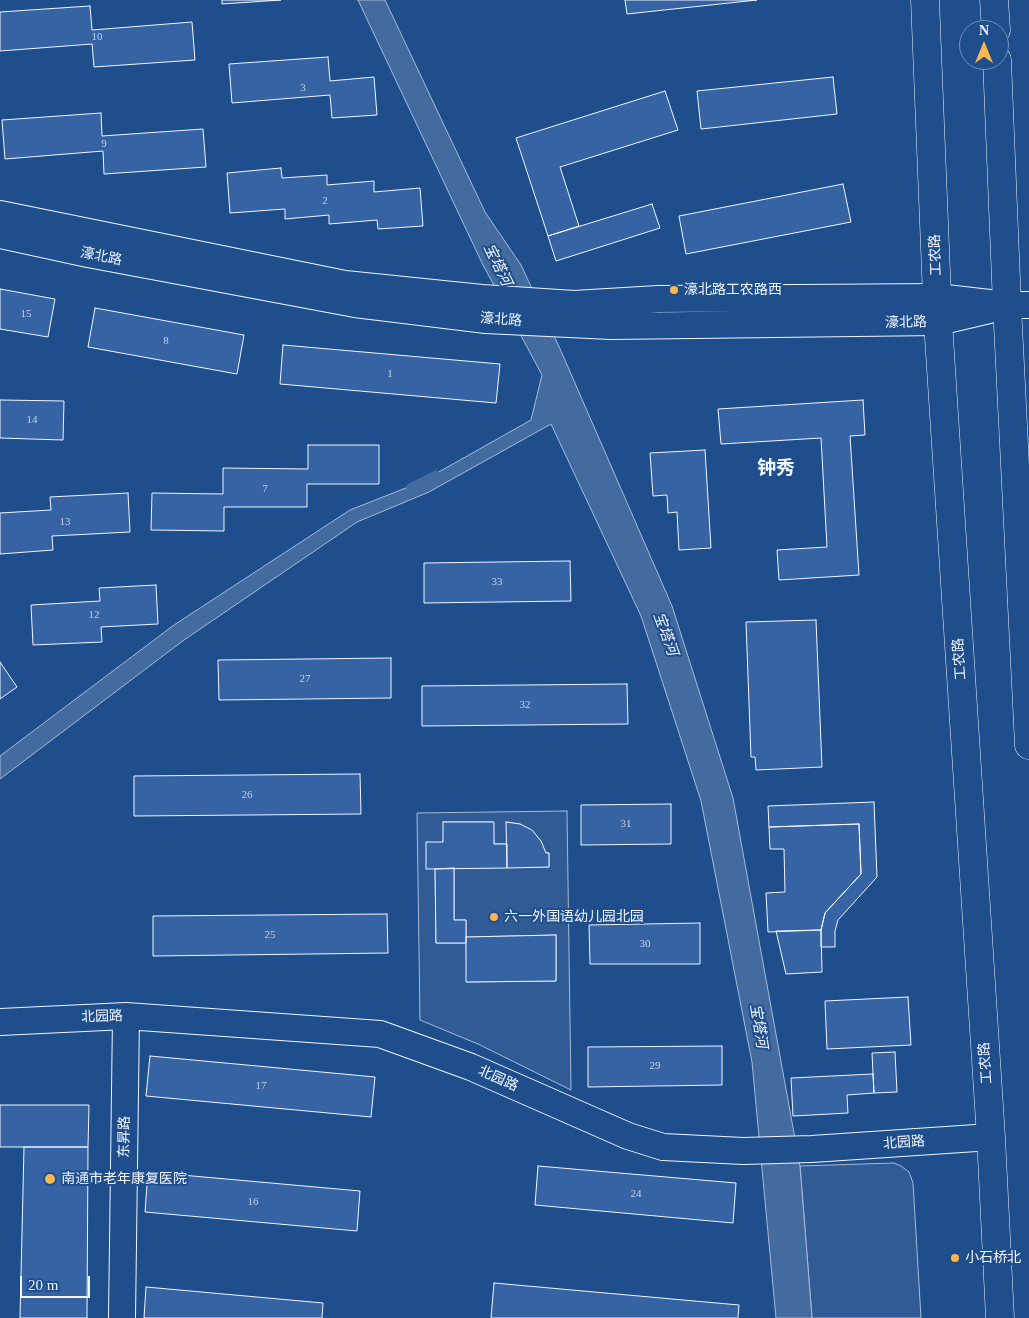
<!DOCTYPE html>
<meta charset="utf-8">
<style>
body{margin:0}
#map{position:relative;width:1029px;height:1318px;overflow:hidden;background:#1f4e8c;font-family:"Times New Roman",serif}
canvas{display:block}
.north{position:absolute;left:959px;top:20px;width:50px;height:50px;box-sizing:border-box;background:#1f4e8c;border:1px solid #7391ba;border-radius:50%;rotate:0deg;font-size:14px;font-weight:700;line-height:20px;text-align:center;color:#f2f6ff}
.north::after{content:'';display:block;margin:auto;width:18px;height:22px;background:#ffb74d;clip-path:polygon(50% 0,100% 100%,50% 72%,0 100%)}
.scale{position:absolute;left:20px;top:1276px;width:70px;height:22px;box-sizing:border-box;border:2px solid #f2f6ff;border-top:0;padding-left:6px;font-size:15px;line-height:18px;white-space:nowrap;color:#f2f6ff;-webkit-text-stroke:4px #1f4e8c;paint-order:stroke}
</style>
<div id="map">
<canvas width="1029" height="1318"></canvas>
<div class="north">N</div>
<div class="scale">20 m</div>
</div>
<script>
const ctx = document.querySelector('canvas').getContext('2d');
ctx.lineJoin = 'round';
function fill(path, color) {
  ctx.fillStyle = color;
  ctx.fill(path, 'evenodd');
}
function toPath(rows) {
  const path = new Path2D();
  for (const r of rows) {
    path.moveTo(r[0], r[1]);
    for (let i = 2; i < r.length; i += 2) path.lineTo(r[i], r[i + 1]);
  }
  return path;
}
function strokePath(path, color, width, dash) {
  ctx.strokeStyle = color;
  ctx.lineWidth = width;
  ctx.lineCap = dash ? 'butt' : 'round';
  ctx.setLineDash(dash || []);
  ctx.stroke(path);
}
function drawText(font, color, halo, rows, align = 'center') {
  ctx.font = font + ' "Times New Roman","Noto Sans SC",serif';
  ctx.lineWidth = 4;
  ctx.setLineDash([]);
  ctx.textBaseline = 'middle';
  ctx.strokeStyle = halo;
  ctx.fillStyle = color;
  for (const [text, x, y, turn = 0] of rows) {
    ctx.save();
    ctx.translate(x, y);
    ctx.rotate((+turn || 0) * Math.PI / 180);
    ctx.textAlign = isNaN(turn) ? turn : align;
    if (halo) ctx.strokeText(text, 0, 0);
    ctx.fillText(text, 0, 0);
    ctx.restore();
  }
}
const built = toPath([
 [567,811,571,1090,478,1044,420,1020,417,813,567,811],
 [444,822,493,822,494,844,507,844,507,822,520,824,532,831,546,853,549,853,549,867,454,868,454,920,466,920,466,937,556,935,556,981,467,982,466,943,436,943,435,869,443,842,444,822],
 [894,1163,901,1166,909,1172,913,1183,921,1318,812,1318,800,1166,894,1163]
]);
fill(built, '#305b95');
strokePath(built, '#a8bbd7', 1);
const water = toPath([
 [358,0,385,0,485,212,521,265,561,351,672,606,733,798,800,1166,812,1318,776,1318,752,1062,701,801,641,616,551,424,429,492,357,522,184,640,0,779,0,756,174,625,350,510,421,482,531,420,542,375,482,263,358,0]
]);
fill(water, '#446ba0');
strokePath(water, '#a8bbd7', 1);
strokePath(toPath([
 [410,487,436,474]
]), '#446ba0', 7);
const building = toPath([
 [222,0,281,0,222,4,222,0],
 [625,0,757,0,627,14,625,0],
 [90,6,92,30,192,22,195,60,94,67,92,44,0,51,0,12,90,6],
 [328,57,330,81,374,77,377,115,332,118,330,95,232,103,229,64,328,57],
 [833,77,837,114,701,129,697,91,833,77],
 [665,91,678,130,560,167,579,226,548,236,516,138,665,91],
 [101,113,102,136,203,129,206,167,104,174,103,151,5,159,2,120,101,113],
 [281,168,282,178,327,175,327,185,374,181,374,192,420,188,423,226,378,229,377,220,329,224,329,215,285,219,285,209,230,213,227,173,281,168],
 [843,184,851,222,686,254,679,216,843,184],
 [652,204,660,228,556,261,548,236,652,204],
 [0,289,55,299,48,337,0,329,0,289],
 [95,308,244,335,237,374,88,347,95,308],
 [283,345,500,364,496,403,280,384,283,345],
 [0,400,64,401,63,440,0,438,0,400],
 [863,400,865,435,850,436,859,575,779,580,777,550,827,547,821,438,721,444,718,409,863,400],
 [308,445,379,445,379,484,307,484,307,507,224,507,224,531,151,530,152,493,223,494,223,468,308,469,308,445],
 [705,450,711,548,679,550,677,512,668,513,667,495,653,496,650,453,705,450],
 [128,493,130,532,52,536,53,550,0,554,0,513,51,510,50,497,128,493],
 [570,561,571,601,424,603,424,563,570,561],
 [156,585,158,624,101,627,102,642,33,645,31,605,100,601,99,588,156,585],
 [816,620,822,767,756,770,755,757,751,757,746,622,816,620],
 [391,658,391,698,219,700,218,660,391,658],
 [0,662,17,687,0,699,0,662],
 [627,684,628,724,422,726,422,686,627,684],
 [360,774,361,814,134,816,134,776,360,774],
 [874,802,877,877,838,920,835,931,835,947,821,947,821,930,825,913,861,874,859,824,769,827,768,806,874,802],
 [671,804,671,844,581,845,581,805,671,804],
 [443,822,494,822,494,844,507,844,507,868,426,869,426,842,443,842,443,822],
 [506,822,520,824,532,830,541,841,546,853,549,853,549,867,507,868,506,822],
 [859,824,861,874,825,913,821,930,768,932,766,893,785,892,784,849,770,849,769,827,859,824],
 [454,868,454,920,466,920,466,943,436,943,435,869,454,868],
 [387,914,388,953,153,956,153,916,387,914],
 [700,923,700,964,590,964,589,925,700,923],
 [821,930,822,972,786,974,776,931,821,930],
 [556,935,556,981,466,982,466,937,556,935],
 [908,997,911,1045,827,1049,825,1001,908,997],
 [722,1046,722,1085,588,1087,588,1047,722,1046],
 [895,1052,897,1092,874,1093,872,1053,895,1052],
 [150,1056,375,1077,371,1117,146,1096,150,1056],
 [873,1074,874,1093,847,1095,848,1113,793,1116,791,1078,873,1074],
 [0,1105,89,1105,88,1147,0,1147,0,1105],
 [24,1147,88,1147,87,1318,20,1318,24,1147],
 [538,1166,736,1183,733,1223,535,1205,538,1166],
 [148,1172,360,1191,357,1231,145,1212,148,1172],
 [494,1283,739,1305,738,1318,491,1318,494,1283],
 [146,1287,323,1303,322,1318,144,1318,146,1287]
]);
fill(building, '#3563a3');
strokePath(building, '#f2f6ff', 1);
const minor = toPath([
 [0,214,345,284,482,298,574,304,658,299,937,297,1007,305,1029,305],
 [0,235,88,254,355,304,486,320,611,326,938,322,989,310],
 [0,1022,126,1016,380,1034,471,1067,628,1136,663,1147,743,1151,812,1149,991,1137],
 [122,1318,126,1016]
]);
const major = toPath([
 [925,0,938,322,991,1137,1000,1318],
 [994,0,996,30],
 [997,60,1007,305,1029,745]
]);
strokePath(minor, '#f2f6ff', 28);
strokePath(major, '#f2f6ff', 29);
strokePath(minor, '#1f4e8c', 26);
strokePath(major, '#1f4e8c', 28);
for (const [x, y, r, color] of [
 [674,290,5,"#ffb74d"],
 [494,917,5,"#ffb74d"],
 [50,1179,6,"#ffb74d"],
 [955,1258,5,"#ffb74d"]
]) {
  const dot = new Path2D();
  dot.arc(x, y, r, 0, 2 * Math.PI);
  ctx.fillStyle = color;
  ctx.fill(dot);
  strokePath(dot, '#1f4e8c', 2);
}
drawText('11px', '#c3d1e8', null, [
 ["10",97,37],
 ["3",303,88],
 ["9",104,144],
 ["2",325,201],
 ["15",26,314],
 ["8",166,341],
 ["1",390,374],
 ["14",32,420],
 ["7",265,489],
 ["13",65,522],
 ["33",497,582],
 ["12",94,615],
 ["27",305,679],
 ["32",525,705],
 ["26",247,795],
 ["31",626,824],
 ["25",270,935],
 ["30",645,944],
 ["29",655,1066],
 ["17",261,1086],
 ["24",636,1194],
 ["16",253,1202]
]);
drawText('14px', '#f2f6ff', '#1f4e8c', [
 ["工农路",936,255,-92],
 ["濠北路",101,257,11],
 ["濠北路",501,320,4],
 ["濠北路",906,323,-1],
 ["工农路",960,659,-94],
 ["北园路",102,1017,-2],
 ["工农路",986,1063,-94],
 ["北园路",498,1079,24],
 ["东昇路",125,1137,-89],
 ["北园路",904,1143,-4]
]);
drawText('14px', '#f2f6ff', '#1f4e8c', [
 ["濠北路工农路西",684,290],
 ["六一外国语幼儿园北园",504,917],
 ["南通市老年康复医院",61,1179],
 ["小石桥北",965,1258]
], 'left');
drawText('italic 15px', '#f2f6ff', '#1f4e8c', [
 ["宝塔河",497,265,64],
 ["宝塔河",665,634,70],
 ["宝塔河",758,1026,81]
]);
drawText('bold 19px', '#f2f6ff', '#1f4e8c', [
 ["钟秀",776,469]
]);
</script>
